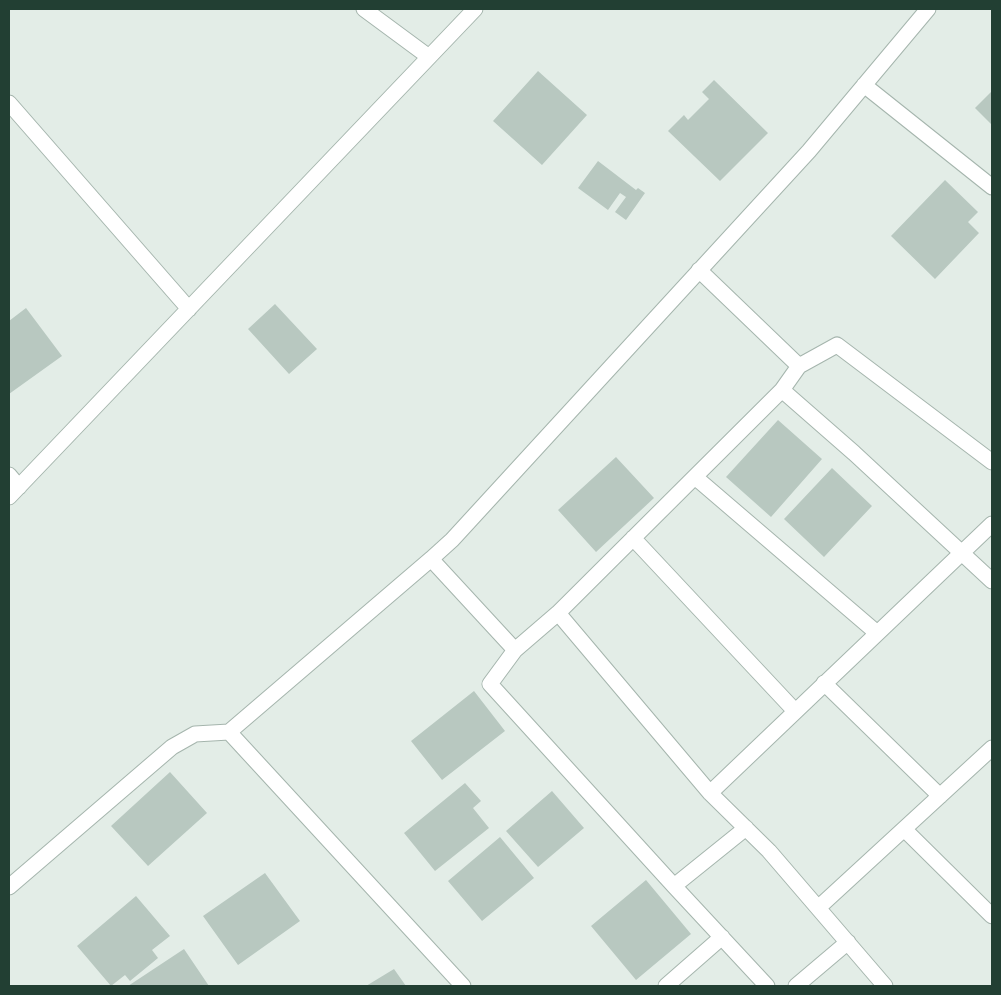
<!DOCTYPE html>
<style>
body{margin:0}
#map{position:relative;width:1001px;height:995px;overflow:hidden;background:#e3ede7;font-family:Mulish,sans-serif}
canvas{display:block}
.frame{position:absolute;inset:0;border:10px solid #223f33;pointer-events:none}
</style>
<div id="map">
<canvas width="1001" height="995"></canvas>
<div class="frame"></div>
</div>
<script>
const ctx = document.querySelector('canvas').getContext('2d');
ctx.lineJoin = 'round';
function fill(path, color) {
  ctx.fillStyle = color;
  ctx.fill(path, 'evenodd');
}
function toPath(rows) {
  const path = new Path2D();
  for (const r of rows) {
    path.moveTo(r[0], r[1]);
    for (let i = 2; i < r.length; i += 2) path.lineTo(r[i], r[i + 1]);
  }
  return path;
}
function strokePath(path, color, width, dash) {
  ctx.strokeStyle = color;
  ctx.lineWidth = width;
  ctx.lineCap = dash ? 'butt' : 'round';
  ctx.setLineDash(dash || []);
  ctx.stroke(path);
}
fill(toPath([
 [538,71,587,115,542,165,493,121],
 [714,80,768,133,720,181,668,131,684,115,688,120,709,99,702,92],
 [992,91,992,125,975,108],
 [598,161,636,190,638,188,645,193,626,220,615,212,626,197,620,193,608,210,578,188],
 [945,180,978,212,968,222,979,233,935,279,891,236],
 [275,304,317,349,289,374,248,329],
 [26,308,62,356,9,394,9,321],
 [778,420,822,459,771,517,726,477],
 [616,457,654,498,596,552,558,510],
 [832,468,872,506,824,557,784,519],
 [474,691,505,731,442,780,411,741],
 [170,772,207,813,148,866,111,826],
 [465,783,481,801,473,808,489,828,435,871,404,833],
 [552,791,584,828,538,867,506,831],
 [500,837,534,878,482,921,448,881],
 [265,873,300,921,238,965,203,916],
 [646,880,691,934,636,980,591,926],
 [136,896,170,936,152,950,158,958,130,981,125,975,111,986,77,946],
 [184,949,209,986,128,986],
 [394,969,406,986,366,986]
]), '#b8c8c0');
const minor = toPath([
 [364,9,429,57],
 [864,85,992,187],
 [9,103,189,309],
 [699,270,799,366,782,390,854,453,992,581],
 [799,366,837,345,992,462],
 [9,475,19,487],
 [695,477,877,633],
 [9,497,475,9],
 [633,538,795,711],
 [431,559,515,650,558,613,710,793,769,851,885,986],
 [558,613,782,390],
 [515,650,490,684,674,886,767,986],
 [824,683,940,796],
 [710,793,992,524],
 [904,829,992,916],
 [674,886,746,828],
 [9,887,172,747,195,734,229,732],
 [818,908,992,748],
 [463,986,229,732,431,559,452,540,809,151,928,9],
 [666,986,722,937],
 [796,986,848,942]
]);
strokePath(minor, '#a5b5ad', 17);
strokePath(minor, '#fff', 15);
</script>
